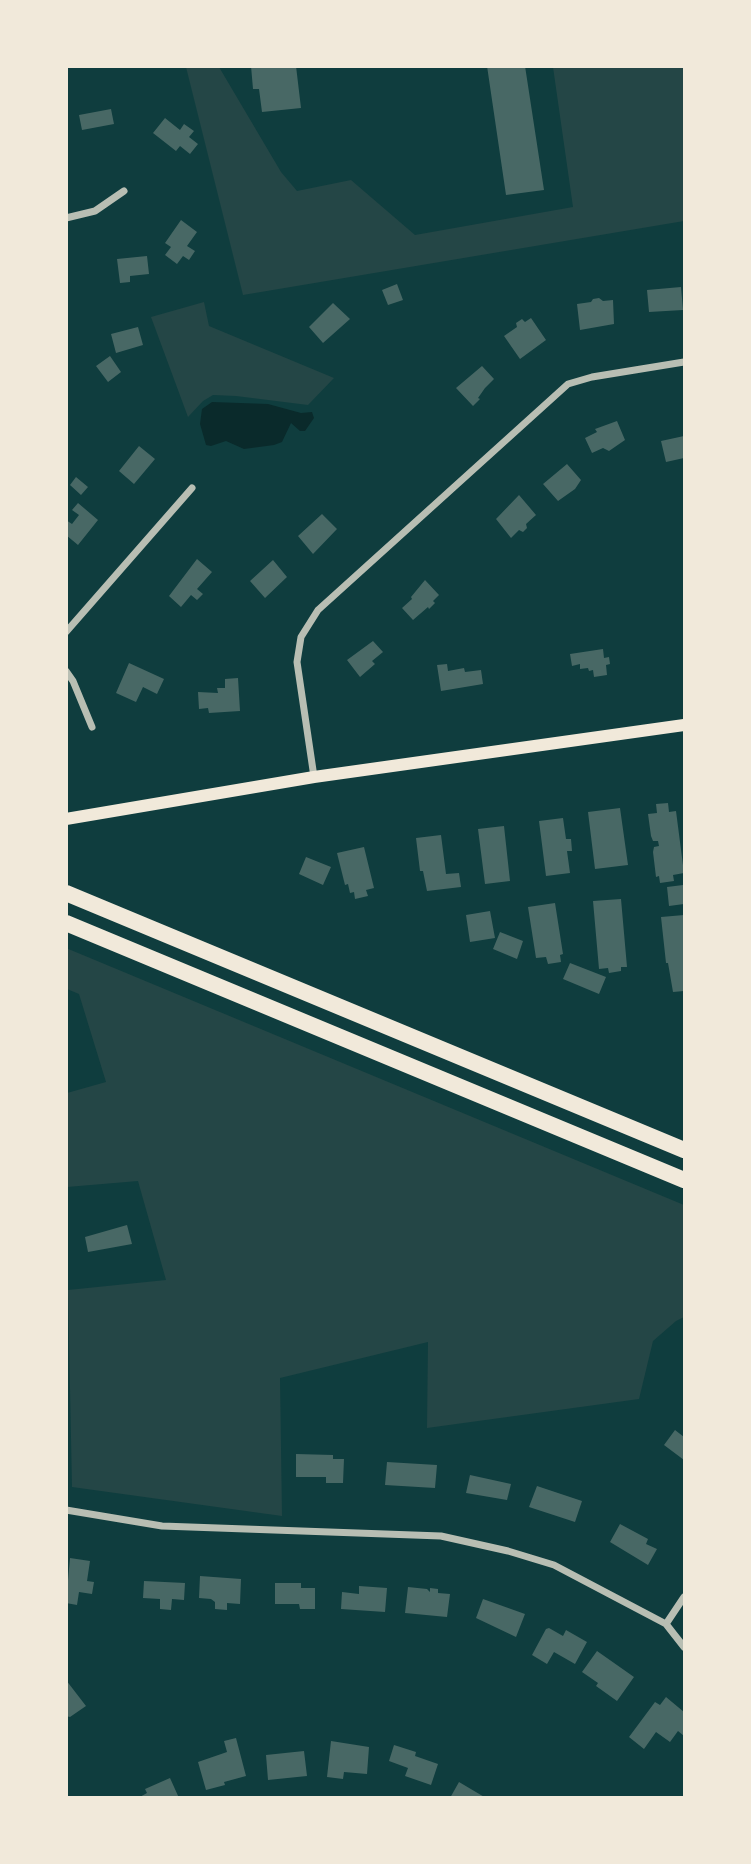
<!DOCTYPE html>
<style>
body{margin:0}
#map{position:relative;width:751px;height:1864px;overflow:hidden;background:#0f3d3e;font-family:"Exo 2",sans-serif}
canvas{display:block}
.frame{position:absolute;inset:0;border:68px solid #f1e9da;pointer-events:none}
</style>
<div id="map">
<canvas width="751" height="1864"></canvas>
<div class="frame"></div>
</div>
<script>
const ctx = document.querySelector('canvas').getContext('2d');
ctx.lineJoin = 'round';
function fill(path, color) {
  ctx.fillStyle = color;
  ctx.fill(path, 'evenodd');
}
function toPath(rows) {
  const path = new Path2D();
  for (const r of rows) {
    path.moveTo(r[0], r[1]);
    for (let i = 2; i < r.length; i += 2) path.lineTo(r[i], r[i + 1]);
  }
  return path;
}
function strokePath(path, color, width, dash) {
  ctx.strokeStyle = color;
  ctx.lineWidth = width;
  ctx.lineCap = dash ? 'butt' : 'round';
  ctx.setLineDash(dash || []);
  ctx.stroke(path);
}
fill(toPath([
 [186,67,219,67,281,172,297,191,351,180,415,235,573,207,553,67,684,67,684,221,243,295],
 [204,302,209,326,334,378,308,405,236,396,213,395,203,401,188,417,151,317],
 [66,948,684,1205,684,1317,676,1321,653,1341,639,1399,427,1428,428,1342,280,1378,282,1516,72,1487,68,1290,166,1280,138,1181,67,1187,67,1093,106,1082,79,994,67,989]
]), '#244646');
fill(toPath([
 [212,402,268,404,301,413,312,412,314,418,305,431,300,431,291,423,282,442,274,445,244,449,226,441,211,446,206,445,200,424,202,409]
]), '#0a2a2b');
fill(toPath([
 [251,66,296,66,301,108,262,112,259,89,253,89],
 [487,66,525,66,544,190,506,195],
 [111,109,114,124,82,130,79,115],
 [165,118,180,130,184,124,194,131,189,137,198,144,190,154,180,146,176,151,153,133],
 [181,220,197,232,187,246,195,251,189,260,183,256,177,264,165,255,171,247,165,243],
 [147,256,149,274,130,276,130,282,120,283,117,259],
 [397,284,403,300,388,305,382,290],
 [681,287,683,310,649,312,647,290],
 [599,298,603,301,613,300,614,324,580,330,577,304,591,302,593,299],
 [333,303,350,319,323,343,309,327],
 [531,318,546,340,520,359,504,336,517,327,516,323,522,319,525,322],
 [138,327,143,345,116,353,111,334],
 [110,356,121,372,108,382,96,366],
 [482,366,494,379,485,388,478,398,480,399,473,406,456,388],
 [617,421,625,440,609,451,603,448,592,453,585,438,597,432,595,429],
 [684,436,684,458,666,462,661,441],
 [139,446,155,459,134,484,119,471],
 [567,464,581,480,575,489,558,501,543,484],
 [76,477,88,487,81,495,70,485],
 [519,495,536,515,526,524,527,528,523,532,519,530,511,538,496,519],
 [78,503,98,520,78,545,66,535,66,520,72,524,79,515,72,510],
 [322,514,337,529,313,554,298,536],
 [197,559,212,572,197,589,203,594,197,600,191,595,181,607,169,596],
 [273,560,287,577,265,598,250,581],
 [425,580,439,595,433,601,435,603,429,609,428,607,413,620,402,608,412,599,411,597],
 [373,641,383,652,372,661,375,664,360,677,347,660],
 [603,649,604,658,609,657,610,664,606,665,607,675,594,677,593,670,589,671,588,668,580,669,580,664,572,666,570,654],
 [129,663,164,679,157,694,143,687,136,702,116,693],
 [447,664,448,671,464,668,465,672,481,670,483,684,441,691,437,665],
 [238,678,240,711,209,713,208,708,199,709,198,692,218,693,217,688,225,688,225,679],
 [668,803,669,812,676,811,684,873,673,875,674,881,660,883,659,876,656,877,653,852,654,847,659,846,658,841,653,841,651,836,648,814,657,813,656,804],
 [620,808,628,865,595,869,588,812],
 [563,818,566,839,571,839,572,851,567,851,570,873,546,876,539,821],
 [504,826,510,881,485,884,478,829],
 [441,835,446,874,459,873,461,887,427,891,423,871,420,871,416,838],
 [364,847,374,888,366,890,368,896,355,899,354,892,350,893,348,884,345,885,337,853],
 [306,857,331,867,323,885,299,874],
 [683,885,684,904,669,906,667,887],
 [621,899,627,967,621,967,621,971,609,973,608,968,599,969,593,901],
 [555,903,563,954,560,955,561,962,548,964,546,957,536,958,528,907],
 [490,911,495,938,470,942,466,915],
 [684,915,684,991,673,992,668,963,666,963,661,917],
 [500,932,523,941,517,959,493,949],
 [570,963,606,977,599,994,563,979],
 [127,1225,132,1244,88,1252,85,1237],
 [675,1430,684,1437,684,1460,664,1445],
 [296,1454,333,1455,333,1459,344,1459,343,1483,326,1483,326,1477,296,1477],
 [387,1462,437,1465,435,1488,385,1485],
 [470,1475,511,1484,507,1500,466,1493],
 [537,1486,582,1501,575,1522,529,1507],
 [620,1524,648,1539,646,1544,657,1549,648,1565,610,1542],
 [70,1558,90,1561,87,1581,94,1582,92,1594,79,1592,77,1605,66,1603],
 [200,1576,241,1579,240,1604,227,1603,227,1610,215,1609,215,1602,211,1599,199,1598],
 [144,1581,185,1583,184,1600,172,1599,171,1610,160,1609,160,1599,143,1598],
 [275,1583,301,1583,301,1588,315,1588,315,1609,300,1609,299,1604,275,1604],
 [359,1586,387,1588,385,1612,341,1609,342,1592,359,1594],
 [408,1587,427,1589,430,1592,430,1588,438,1589,438,1593,450,1594,447,1617,405,1613],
 [483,1599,525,1614,516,1637,476,1618],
 [549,1628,563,1636,566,1630,587,1642,575,1664,554,1652,547,1664,532,1655,546,1629],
 [597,1651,634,1677,617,1701,596,1686,598,1683,582,1672],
 [66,1680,86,1706,70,1717,66,1716],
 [666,1697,684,1712,684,1736,678,1731,670,1742,656,1732,644,1749,629,1737,655,1702,660,1705],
 [236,1738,246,1776,224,1782,225,1785,206,1790,198,1762,227,1752,224,1741],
 [331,1741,369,1747,367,1774,344,1772,343,1779,327,1777],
 [394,1745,416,1752,415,1756,438,1764,431,1785,405,1776,408,1768,389,1761],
 [304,1751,307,1776,268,1780,266,1755],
 [170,1778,179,1798,138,1798,147,1793,145,1789],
 [459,1782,486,1798,450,1798]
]), '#486865');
strokePath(toPath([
 [66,218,95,211,124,191],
 [66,632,192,488],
 [66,671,73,681,92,727],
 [314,777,297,662,301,637,318,610,568,384,592,377,684,362],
 [66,1510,162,1526,441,1536,508,1551,554,1565,666,1624,684,1647],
 [666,1624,684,1597]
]), '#b8beb3', 7);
strokePath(toPath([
 [66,819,314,777,684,725]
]), '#f1e9da', 12);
strokePath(toPath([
 [66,893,684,1150],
 [66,923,684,1180]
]), '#f1e9da', 16);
</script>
